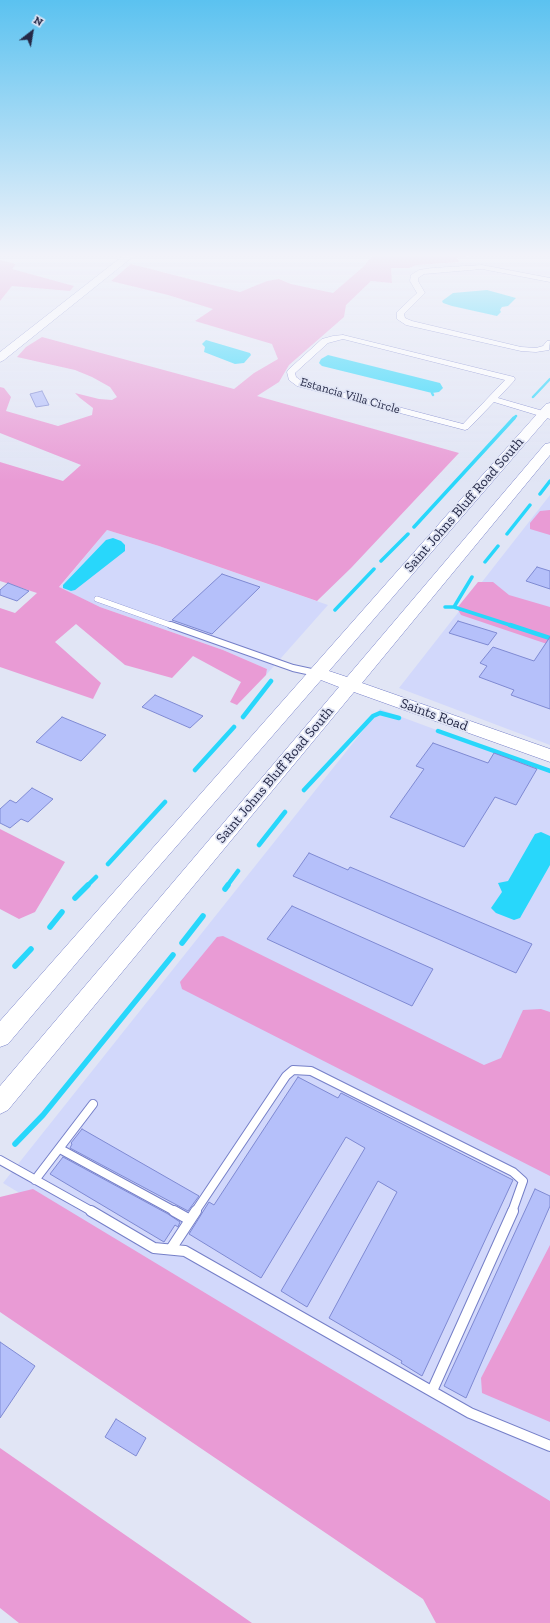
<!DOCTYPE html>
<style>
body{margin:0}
#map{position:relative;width:550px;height:1623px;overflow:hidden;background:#e1e5f5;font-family:"Zilla Slab",serif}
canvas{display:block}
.north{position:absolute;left:12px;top:12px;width:40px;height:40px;-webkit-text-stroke:3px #e1e5f5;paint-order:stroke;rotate:31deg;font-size:11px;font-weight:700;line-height:16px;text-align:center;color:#242846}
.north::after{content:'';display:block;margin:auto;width:14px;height:18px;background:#242846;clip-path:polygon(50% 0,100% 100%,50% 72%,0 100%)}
</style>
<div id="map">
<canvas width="550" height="1623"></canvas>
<div class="north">N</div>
</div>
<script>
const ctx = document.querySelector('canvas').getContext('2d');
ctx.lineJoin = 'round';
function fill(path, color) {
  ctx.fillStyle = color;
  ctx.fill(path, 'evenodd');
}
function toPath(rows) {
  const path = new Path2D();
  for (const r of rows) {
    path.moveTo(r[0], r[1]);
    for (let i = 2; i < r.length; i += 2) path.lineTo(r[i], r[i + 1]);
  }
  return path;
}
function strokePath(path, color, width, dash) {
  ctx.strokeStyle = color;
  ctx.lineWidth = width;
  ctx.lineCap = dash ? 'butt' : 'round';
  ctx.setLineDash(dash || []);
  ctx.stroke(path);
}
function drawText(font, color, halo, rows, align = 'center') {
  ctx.font = font + ' "Zilla Slab",serif';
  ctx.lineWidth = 3.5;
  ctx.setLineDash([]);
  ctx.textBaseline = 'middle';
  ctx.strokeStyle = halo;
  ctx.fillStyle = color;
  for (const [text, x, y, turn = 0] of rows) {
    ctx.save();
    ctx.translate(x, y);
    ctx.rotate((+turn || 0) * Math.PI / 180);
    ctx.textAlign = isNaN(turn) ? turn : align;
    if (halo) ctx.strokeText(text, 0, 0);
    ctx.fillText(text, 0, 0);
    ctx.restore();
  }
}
fill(toPath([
 [550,495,550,745,399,688],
 [107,530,159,546,328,605,266,675,267,669,223,650,100,607,59,588],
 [380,709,550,772,550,1514,3,1183]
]), '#d2d8fb');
fill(toPath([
 [373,255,476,255,457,258,459,262,417,265,409,268,391,268,392,283,371,281,346,305,344,317,289,365,279,382,257,396,459,453,351,568,317,601,159,546,107,530,59,587,100,607,223,650,267,669,266,675,237,705,230,702,241,682,193,656,172,678,125,665,76,624,55,642,101,683,93,699,0,667,0,608,15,613,37,593,0,581,0,462,63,481,81,465,0,433,0,387,4,388,11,397,6,411,58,426,92,415,93,408,80,398,75,393,99,399,112,400,117,397,110,387,92,377,75,370,17,357,26,347,42,337,234,389,254,373,278,359,272,344,195,321,213,309,168,295,111,281,131,264,240,292,267,281,279,279,291,284,333,293,363,267],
 [0,260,16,264,12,269,74,286,70,291,12,286,0,301],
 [550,510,550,535,530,529,530,523,540,511],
 [478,582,493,582,509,595,550,607,550,645,461,615,457,608],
 [0,829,65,862,35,912,19,919,0,909],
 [223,936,484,1065,501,1058,523,1010,541,1009,550,1012,550,1176,182,989,180,982,217,937],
 [33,1189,550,1501,550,1623,436,1623,423,1599,0,1312,0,1197],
 [550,1245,550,1422,482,1393,481,1378],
 [0,1448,252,1623,19,1623,0,1608]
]), '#e99bd5');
fill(toPath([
 [487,290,516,298,508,306,502,307,500,310,501,312,497,316,452,306,443,303,442,301,453,293],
 [206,340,250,353,251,355,244,363,235,364,204,352,205,347,202,344],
 [328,355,440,383,443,388,439,392,432,393,322,366,319,363,321,359],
 [113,538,121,541,125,545,125,551,75,590,71,591,63,588,63,585,106,540],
 [541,832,550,836,550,865,520,918,514,920,496,913,491,908,502,892,498,883,508,881,535,834]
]), '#28d7fb');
strokePath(toPath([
 [432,393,433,395],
 [533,397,550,379],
 [513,419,516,416]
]), '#28d7fb', 2.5);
strokePath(toPath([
 [540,494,550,481],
 [414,527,514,418],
 [507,534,530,505],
 [381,561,408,534],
 [485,562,498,546],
 [445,607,454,607,472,577],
 [454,607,513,626],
 [335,610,374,569]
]), '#28d7fb', 3.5);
strokePath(toPath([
 [510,625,550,638],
 [243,717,271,681],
 [438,731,550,771],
 [195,770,234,727],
 [304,790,373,716,380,713,399,718],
 [259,845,285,812],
 [108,864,165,802],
 [87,886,96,877],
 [227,886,238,871]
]), '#28d7fb', 4.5);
strokePath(toPath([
 [225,889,228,885],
 [75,898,88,885],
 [50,927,62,912],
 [182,943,203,916],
 [15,966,31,949],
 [15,1144,43,1115,173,955]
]), '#28d7fb', 5.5);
const building = toPath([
 [42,391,49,405,36,407,30,394,42,391],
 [537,567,550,571,550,589,526,581,537,567],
 [222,574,260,587,212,634,172,620,222,574],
 [8,583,29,591,17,601,0,595,0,590,8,583],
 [458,621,497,633,488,645,449,633,458,621],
 [550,637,550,709,511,695,514,690,479,677,487,666,480,663,493,647,534,661,550,637],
 [155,695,203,716,190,728,142,707,155,695],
 [62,717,106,735,81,761,36,742,62,717],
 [433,743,488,763,494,753,537,769,516,805,495,797,464,847,390,817,424,769,416,766,433,743],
 [32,788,53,799,28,822,21,819,10,828,0,823,0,809,10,800,16,803,32,788],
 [309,853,348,870,350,867,532,944,516,973,293,876,309,853],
 [292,906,433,969,412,1006,267,939,292,906],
 [298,1077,338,1098,341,1093,513,1180,422,1376,401,1363,402,1361,329,1318,397,1192,378,1181,307,1307,281,1291,365,1148,346,1137,261,1278,189,1234,209,1202,214,1205,298,1077],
 [82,1129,199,1196,188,1211,70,1148,72,1144,71,1143,82,1129],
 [63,1157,168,1214,180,1222,178,1227,175,1225,164,1242,50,1174,63,1157],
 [535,1189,550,1196,550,1206,466,1398,444,1386,535,1189],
 [0,1342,35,1366,0,1418,0,1342],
 [116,1419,146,1438,136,1456,105,1437,116,1419]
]);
fill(building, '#b5c0fa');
strokePath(building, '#7f8ad3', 1);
const laneFar3 = toPath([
 [97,599,173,626]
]);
const laneFar2 = toPath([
 [171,625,293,668,316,673]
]);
const laneFar1 = toPath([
 [60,1149,176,1212],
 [0,1160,93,1212],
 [35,1180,93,1104],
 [195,1212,286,1076,293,1070,311,1071,513,1172,523,1181,512,1212]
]);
const lane = toPath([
 [91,1211,154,1248,185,1251,470,1413,550,1446],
 [174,1211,190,1220],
 [171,1249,196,1211],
 [432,1391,513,1211]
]);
const street = toPath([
 [482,265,550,278,550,282,482,269,424,274,418,278,418,281,425,293,404,314,405,318,412,321,521,347,536,348,543,346,547,341,550,341,549,350,536,352,521,351,406,325,397,319,397,312,417,293,410,281,411,275,419,270,432,268,482,265],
 [343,335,514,377,515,379,514,381,498,398,550,413,550,419,494,402,468,429,465,430,297,386,289,380,287,372,288,370,322,339,333,336,343,335],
 [343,339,505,380,463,424,303,382,296,377,295,373,328,343,343,339]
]);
const secondary = toPath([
 [124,255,135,255,4,360,0,362,0,352,124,255],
 [550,403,550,415,329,671,347,677,545,444,550,443,550,455,362,683,550,749,550,762,354,692,8,1110,0,1114,0,1086,339,687,321,680,128,902,8,1044,0,1047,0,1021,446,516,546,404,550,403]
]);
strokePath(laneFar3, '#757fc8', 6);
strokePath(laneFar2, '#757fc8', 8);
strokePath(laneFar1, '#757fc8', 10);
strokePath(lane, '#757fc8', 12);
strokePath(street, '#757fc8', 1);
strokePath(secondary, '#757fc8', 1);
strokePath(laneFar3, '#fff', 5.5);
strokePath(laneFar2, '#fff', 6);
strokePath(laneFar1, '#fff', 8);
strokePath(lane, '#fff', 10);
fill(street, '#fff');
fill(secondary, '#fff');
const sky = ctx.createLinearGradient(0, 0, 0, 482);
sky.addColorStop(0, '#5bc2f0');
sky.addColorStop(0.53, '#f2f3fa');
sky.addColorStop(1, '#f2f3fa00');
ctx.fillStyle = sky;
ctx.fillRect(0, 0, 550, 482);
drawText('12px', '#242846', '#e1e5f5', [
 ["Estancia Villa Circle",350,396,16]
]);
drawText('14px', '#242846', '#e1e5f5', [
 ["Saint Johns Bluff Road South",464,505,-49],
 ["Saints Road",434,715,20],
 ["Saint Johns Bluff Road South",275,775,-50]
]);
</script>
